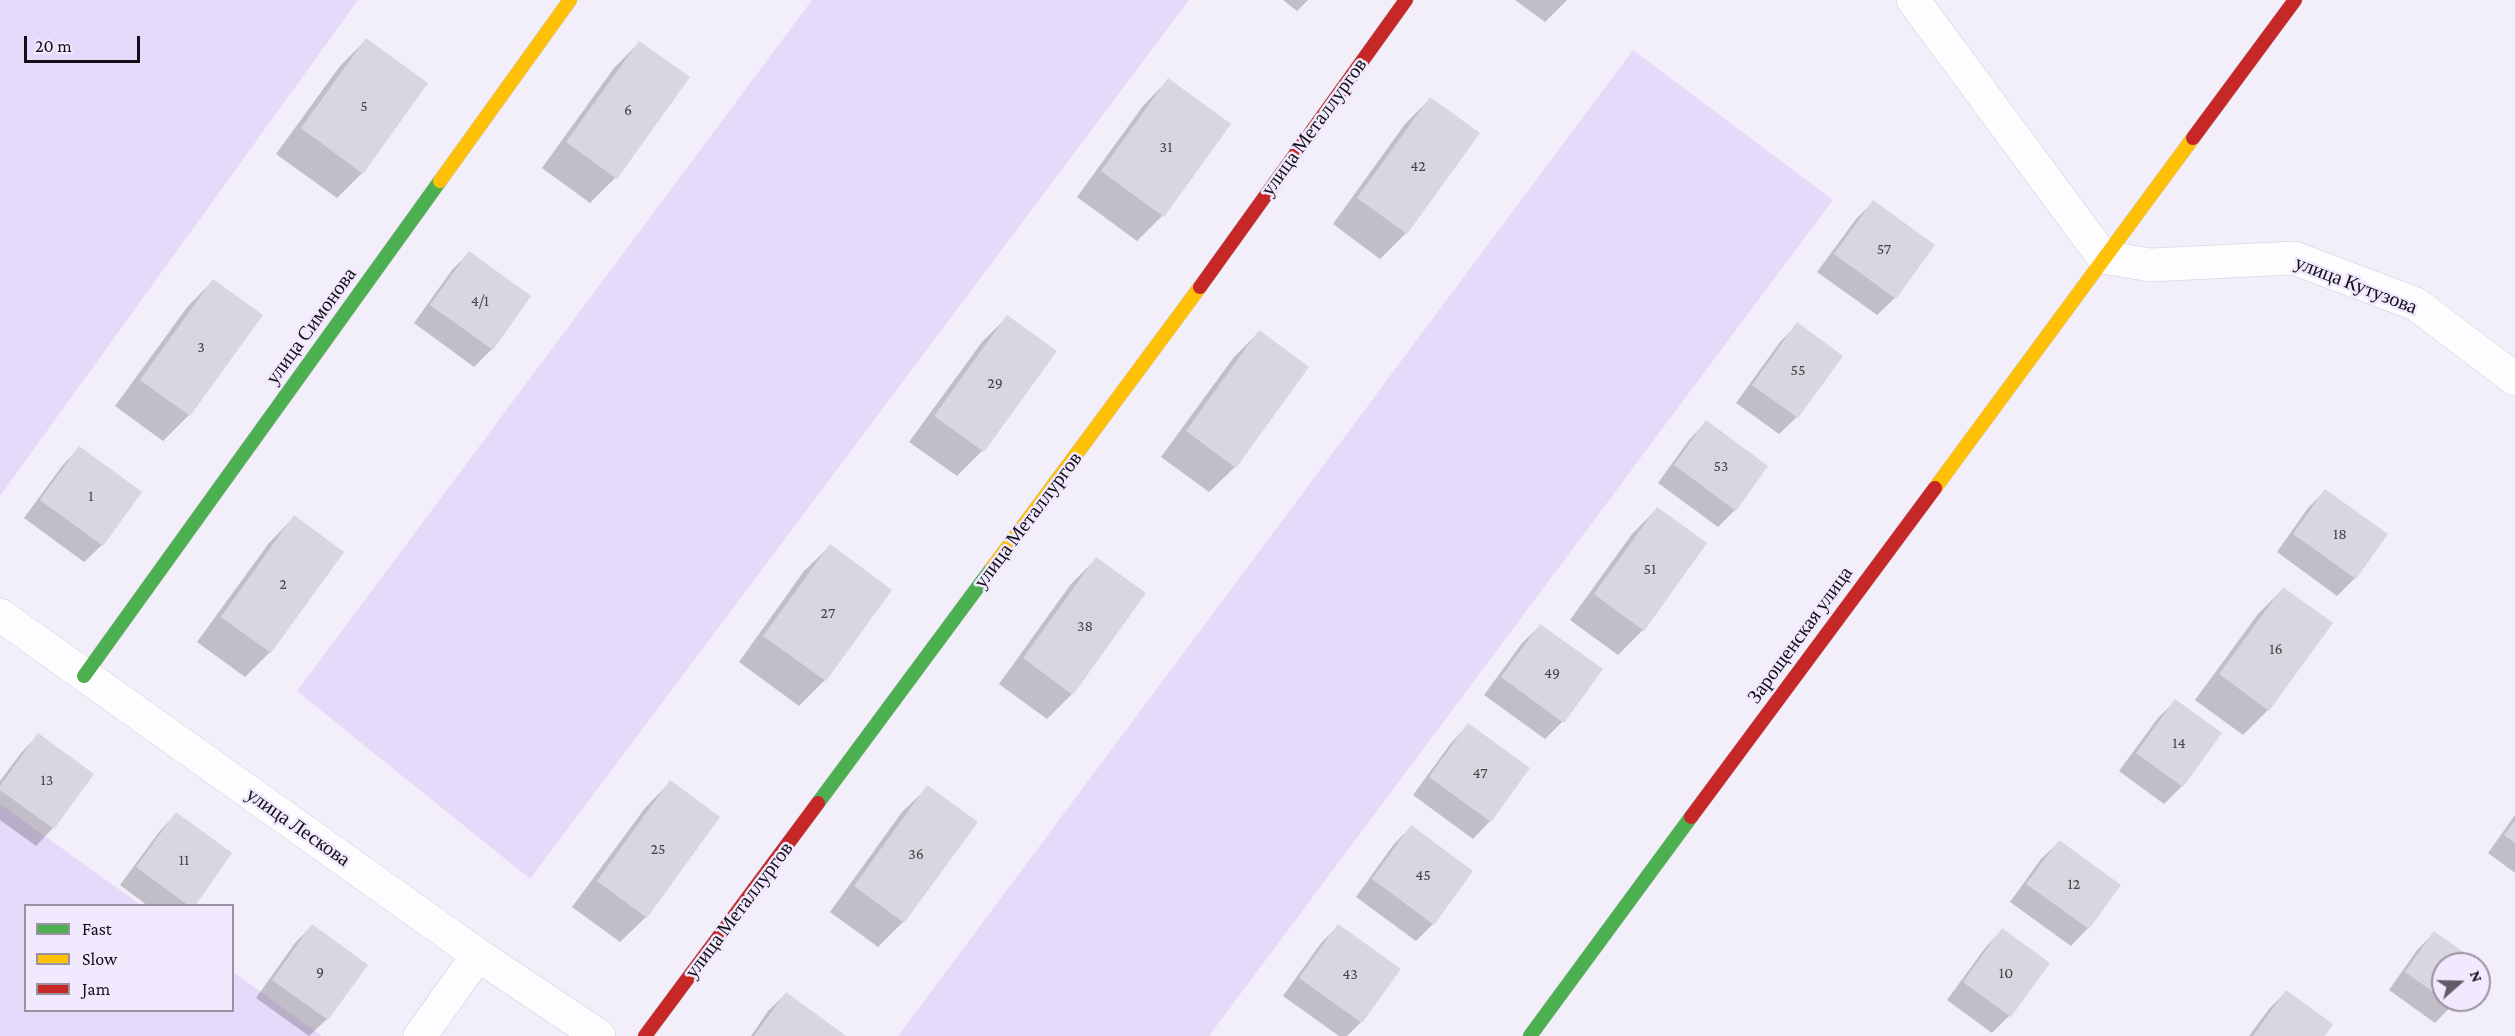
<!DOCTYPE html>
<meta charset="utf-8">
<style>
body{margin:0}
#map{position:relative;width:2515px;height:1036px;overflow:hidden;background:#f2eefa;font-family:"Crimson Pro",serif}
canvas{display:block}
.legend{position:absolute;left:24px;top:904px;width:210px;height:108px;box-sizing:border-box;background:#f1eafe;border:2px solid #9892a1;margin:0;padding:8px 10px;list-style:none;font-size:18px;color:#120f16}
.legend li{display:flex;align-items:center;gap:12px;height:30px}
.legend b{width:30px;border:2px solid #9892a1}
.north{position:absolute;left:2431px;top:952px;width:60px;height:60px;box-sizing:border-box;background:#f1eafe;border:2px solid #9892a1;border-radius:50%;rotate:70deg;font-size:16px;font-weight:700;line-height:24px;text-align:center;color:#120f16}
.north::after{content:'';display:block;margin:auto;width:21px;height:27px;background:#605d66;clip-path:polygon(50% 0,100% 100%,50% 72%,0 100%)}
.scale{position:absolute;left:24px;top:36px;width:116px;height:27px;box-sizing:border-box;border:3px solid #120f16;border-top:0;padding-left:8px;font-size:18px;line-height:21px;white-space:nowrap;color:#120f16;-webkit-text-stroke:4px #f1eafe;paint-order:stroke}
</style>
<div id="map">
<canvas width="2515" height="1036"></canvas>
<ul class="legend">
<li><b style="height:8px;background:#4caf50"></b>Fast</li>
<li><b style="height:8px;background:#ffc107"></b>Slow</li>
<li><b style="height:8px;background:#c62828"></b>Jam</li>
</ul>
<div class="north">N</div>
<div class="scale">20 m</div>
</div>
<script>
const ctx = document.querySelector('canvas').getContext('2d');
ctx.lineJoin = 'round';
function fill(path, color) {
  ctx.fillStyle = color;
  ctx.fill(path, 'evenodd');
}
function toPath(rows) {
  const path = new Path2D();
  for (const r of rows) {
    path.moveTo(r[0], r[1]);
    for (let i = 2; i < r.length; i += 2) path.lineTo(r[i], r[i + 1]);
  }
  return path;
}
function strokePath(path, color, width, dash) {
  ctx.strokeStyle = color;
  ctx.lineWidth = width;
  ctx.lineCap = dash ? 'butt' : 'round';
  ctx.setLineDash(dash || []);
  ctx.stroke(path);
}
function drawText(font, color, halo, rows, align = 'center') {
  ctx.font = font + ' "Crimson Pro",serif';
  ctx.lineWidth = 5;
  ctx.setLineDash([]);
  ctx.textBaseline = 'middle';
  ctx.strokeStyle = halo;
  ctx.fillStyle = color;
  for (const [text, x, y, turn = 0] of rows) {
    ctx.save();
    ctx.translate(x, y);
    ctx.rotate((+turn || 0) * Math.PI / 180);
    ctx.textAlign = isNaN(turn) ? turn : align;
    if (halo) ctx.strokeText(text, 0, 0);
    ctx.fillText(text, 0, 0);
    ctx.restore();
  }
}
fill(toPath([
 [0,0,358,0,0,496],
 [812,0,1189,0,530,879,297,691],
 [1633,50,1833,200,1209,1036,898,1036],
 [0,804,141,905,26,906,26,1010,232,1010,233,972,322,1036,0,1036]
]), '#e6dafb');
fill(toPath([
 [1283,0,1308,0,1297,11],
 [1515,0,1567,0,1545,22],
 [366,40,362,173,337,198,276,154,340,66],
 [639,43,615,178,590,203,542,168,614,68],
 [1168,80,1162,216,1137,241,1077,197,1143,106],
 [1430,99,1478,134,1406,233,1380,259,1333,224,1405,124],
 [1873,202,1895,298,1877,315,1817,272,1856,219],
 [469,253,529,297,492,349,474,367,414,323,452,270],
 [213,281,261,315,189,415,163,441,115,406,188,306],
 [1007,317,982,451,957,476,909,442,982,342],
 [1798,324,1797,417,1779,434,1736,403,1780,342],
 [1259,332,1235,467,1209,492,1161,457,1234,357],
 [1706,422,1735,510,1718,527,1658,483,1689,440],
 [79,448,102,545,84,562,24,518,62,466],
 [2325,491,2386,535,2355,578,2337,596,2277,552,2308,508],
 [1657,509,1643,630,1618,655,1570,620,1632,534],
 [294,517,270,652,245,677,197,642,269,543],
 [830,546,890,590,824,681,799,706,739,662,804,571],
 [1096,559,1072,694,1047,719,999,684,1071,584],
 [2283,589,2268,710,2243,735,2195,700,2258,614],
 [1540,626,1601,669,1562,722,1545,739,1484,695,1522,643],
 [2175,701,2220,734,2182,786,2164,804,2119,771,2158,718],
 [1468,725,1528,769,1490,821,1473,839,1413,795,1451,743],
 [38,735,92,774,53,828,36,846,0,820,0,781,21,753],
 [670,782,718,817,646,917,620,942,572,907,645,808],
 [928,787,903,922,878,947,830,912,902,812],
 [176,814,193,906,148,906,120,885,159,832],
 [2515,815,2515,873,2488,853],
 [1411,827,1433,924,1416,941,1356,897,1394,844],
 [2059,842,2119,885,2088,928,2071,946,2010,902,2041,859],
 [312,926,327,1019,309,1036,256,998,295,943],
 [1338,926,1361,1022,1347,1036,1339,1036,1283,996,1321,943],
 [2002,930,2048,963,2009,1016,1992,1033,1947,1000,1985,948],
 [2434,933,2477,964,2443,964,2443,1000,2457,1000,2435,1023,2389,990,2417,950],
 [2286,992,2323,1036,2249,1036,2269,1009],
 [786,994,843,1036,751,1036,768,1011]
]), '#0003');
fill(toPath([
 [366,38,428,83,363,174,301,128],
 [639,41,690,77,617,179,566,142],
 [1168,78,1231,124,1164,217,1101,171],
 [1430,97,1480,133,1407,234,1357,198],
 [1873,200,1935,245,1896,299,1834,254],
 [469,251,531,296,493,350,430,305],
 [213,279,263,315,190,416,140,380],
 [1007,315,1057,351,984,452,934,416],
 [1797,322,1843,356,1798,418,1752,385],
 [1259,330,1309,367,1236,468,1186,431],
 [1706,420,1768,466,1736,511,1674,465],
 [79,446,142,492,103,546,40,500],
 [2325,489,2388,534,2356,579,2293,534],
 [1657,507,1707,543,1644,631,1594,594],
 [294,515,344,552,271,653,221,617],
 [830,544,892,590,826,681,763,636],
 [1096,557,1146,593,1073,695,1023,658],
 [2283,587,2333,623,2269,711,2219,674],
 [1540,624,1603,669,1564,723,1501,677],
 [2175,699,2222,733,2183,787,2136,753],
 [1468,723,1530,768,1491,822,1429,777],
 [38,733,94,774,54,829,0,790,0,786],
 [670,780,720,817,647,918,597,881],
 [927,785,978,822,904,923,854,886],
 [176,812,232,853,195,906,189,906,136,867],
 [2515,820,2515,843,2504,835],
 [1411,825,1473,871,1434,925,1372,879],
 [2059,840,2121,885,2089,929,2026,884],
 [312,924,368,965,328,1020,272,980],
 [1338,924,1401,969,1362,1023,1299,978],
 [2002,928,2050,963,2011,1017,1963,982],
 [2434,931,2483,966,2479,972,2479,964,2443,964,2443,999,2405,972],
 [2286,990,2333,1024,2325,1036,2253,1036],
 [786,992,846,1036,754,1036]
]), '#d9d6df');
const street = toPath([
 [1913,0,2103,257,2150,265,2294,258,2416,304,2515,379],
 [0,615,478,955,599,1036],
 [420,1036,478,955]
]);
const fast = toPath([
 [84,676,440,181],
 [818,803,992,568],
 [1530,1036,1691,817]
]);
const slow = toPath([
 [440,181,570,0],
 [1935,488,2193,138],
 [992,568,1200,287]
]);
const jam = toPath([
 [2193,138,2295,0],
 [1200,287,1406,0],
 [1691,817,1935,488],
 [645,1036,818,803]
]);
strokePath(street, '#d0ccd6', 34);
strokePath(fast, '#d0ccd6', 15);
strokePath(slow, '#d0ccd6', 15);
strokePath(jam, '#d0ccd6', 15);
strokePath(street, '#fdfcfe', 33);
strokePath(fast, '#4caf50', 14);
strokePath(slow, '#ffc107', 14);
strokePath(jam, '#c62828', 14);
drawText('16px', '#46434a', null, [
 ["5",364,106],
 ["6",628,110],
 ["31",1166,147],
 ["42",1418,166],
 ["57",1884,249],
 ["4/1",480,301],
 ["3",201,347],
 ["55",1798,370],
 ["29",995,383],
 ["53",1721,466],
 ["1",91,496],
 ["18",2340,534],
 ["51",1650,569],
 ["2",283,584],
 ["27",828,613],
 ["38",1085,626],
 ["16",2276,649],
 ["49",1552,673],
 ["14",2179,743],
 ["47",1480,773],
 ["13",47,780],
 ["25",658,849],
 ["36",916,854],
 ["11",184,860],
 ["45",1423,875],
 ["12",2074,884],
 ["9",320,972],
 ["10",2006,973],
 ["43",1350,974]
]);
drawText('20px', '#120f16', '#f1eafe', [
 ["улица Металлургов",1314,127,-54],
 ["улица Кутузова",2356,285,21],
 ["улица Симонова",311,326,-54],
 ["улица Металлургов",1028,520,-53],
 ["Зарощенская улица",1800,635,-54],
 ["улица Лескова",298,827,35],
 ["улица Металлургов",739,910,-53]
]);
</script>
